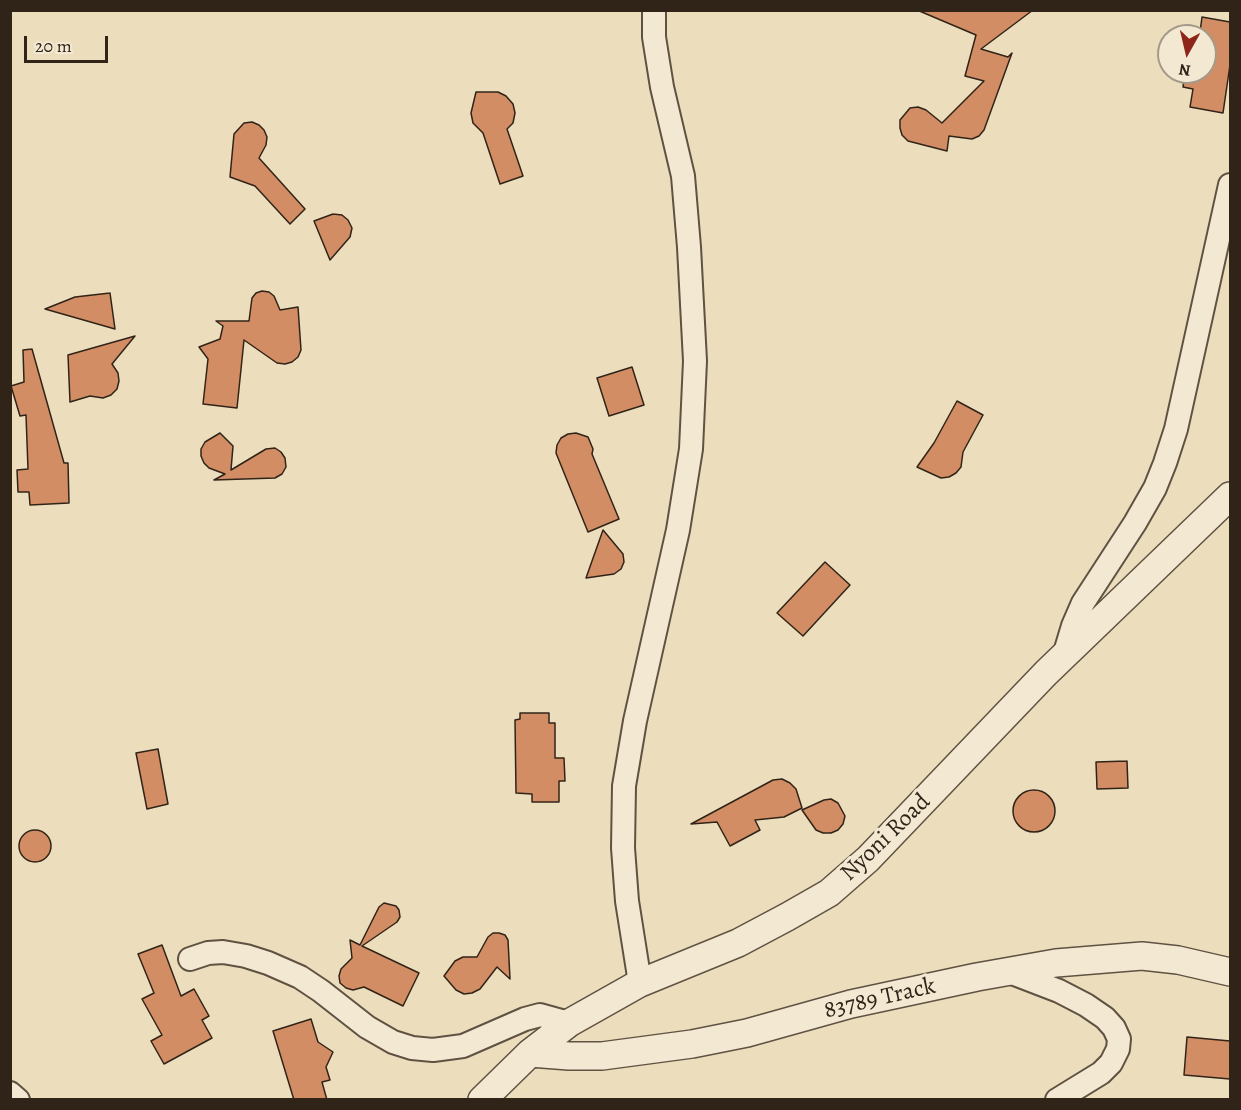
<!DOCTYPE html>
<style>
body{margin:0}
#map{position:relative;width:1241px;height:1110px;overflow:hidden;background:#ecddbc;font-family:Alegreya,serif}
canvas{display:block}
.frame{position:absolute;inset:0;border:12px solid #302419;pointer-events:none}
.north{position:absolute;left:1157px;top:24px;width:60px;height:60px;box-sizing:border-box;background:#f3e9d3;border:2px solid #a59a89;border-radius:50%;rotate:188deg;font-size:16px;font-weight:700;line-height:24px;text-align:center;color:#302419}
.north::after{content:'';display:block;margin:auto;width:21px;height:27px;background:#8f2418;clip-path:polygon(50% 0,100% 100%,50% 72%,0 100%)}
.scale{position:absolute;left:24px;top:36px;width:84px;height:27px;box-sizing:border-box;border:3px solid #302419;border-top:0;padding-left:8px;font-size:18px;line-height:21px;white-space:nowrap;color:#302419;-webkit-text-stroke:4px #f3e9d3;paint-order:stroke}
</style>
<div id="map">
<canvas width="1241" height="1110"></canvas>
<div class="frame"></div>
<div class="north">N</div>
<div class="scale">20 m</div>
</div>
<script>
const ctx = document.querySelector('canvas').getContext('2d');
ctx.lineJoin = 'round';
function fill(path, color) {
  ctx.fillStyle = color;
  ctx.fill(path, 'evenodd');
}
function toPath(rows) {
  const path = new Path2D();
  for (const r of rows) {
    if (r.length === 3) {
      path.moveTo(r[0] + r[2], r[1]);
      path.arc(r[0], r[1], r[2], 0, 2 * Math.PI);
      continue;
    }
    path.moveTo(r[0], r[1]);
    for (let i = 2; i < r.length; i += 2) path.lineTo(r[i], r[i + 1]);
  }
  return path;
}
function strokePath(path, color, width, dash) {
  ctx.strokeStyle = color;
  ctx.lineWidth = width;
  ctx.lineCap = dash ? 'butt' : 'round';
  ctx.setLineDash(dash || []);
  ctx.stroke(path);
}
function drawText(font, color, halo, rows, align = 'center') {
  ctx.font = font + ' Alegreya,serif';
  ctx.lineWidth = 6;
  ctx.setLineDash([]);
  ctx.textBaseline = 'middle';
  ctx.strokeStyle = halo;
  ctx.fillStyle = color;
  for (const [text, x, y, turn = 0] of rows) {
    ctx.save();
    ctx.translate(x, y);
    ctx.rotate((+turn || 0) * Math.PI / 180);
    ctx.textAlign = isNaN(turn) ? turn : align;
    if (halo) ctx.strokeText(text, 0, 0);
    ctx.fillText(text, 0, 0);
    ctx.restore();
  }
}
const building = toPath([
 [917,10,1033,10,981,49,1008,57,1012,53,984,130,979,136,972,139,949,136,947,151,908,141,902,135,900,128,900,120,910,108,918,107,926,110,942,123,984,81,965,76,976,35,917,10],
 [1202,17,1230,22,1230,65,1223,113,1190,107,1193,89,1183,87,1185,72,1205,72,1205,36,1191,36,1192,31,1200,32,1202,17],
 [476,92,498,92,506,96,513,104,515,113,513,123,507,129,523,176,500,184,483,133,473,123,471,113,476,92],
 [252,122,259,125,264,130,267,137,266,145,259,158,305,209,290,224,255,186,230,177,234,134,244,123,252,122],
 [333,214,342,215,348,220,352,228,350,237,330,260,314,221,333,214],
 [262,291,269,292,274,296,280,310,298,307,301,350,298,357,292,362,285,364,277,363,244,340,237,408,203,404,208,359,199,347,220,339,223,326,216,321,249,321,252,298,256,293,262,291],
 [110,293,115,329,45,309,75,297,110,293],
 [135,336,112,364,118,373,119,381,117,389,111,395,103,398,90,396,70,402,68,355,135,336],
 [32,349,64,463,68,463,69,503,30,505,29,492,18,492,17,470,28,469,26,415,20,416,11,386,24,382,23,350,32,349],
 [632,367,644,405,609,416,597,378,632,367],
 [957,401,983,415,963,452,961,467,956,473,949,477,941,478,917,467,934,443,957,401],
 [220,433,233,446,231,470,266,449,275,448,281,452,285,458,286,467,282,474,275,478,214,480,225,474,209,468,204,463,201,456,201,449,205,442,220,433],
 [576,433,588,437,593,449,592,454,619,519,588,532,556,453,557,445,561,438,568,434,576,433],
 [603,530,623,554,624,562,621,569,614,574,586,578,603,530],
 [825,562,850,585,803,636,777,613,825,562],
 [520,713,549,713,549,723,555,723,555,758,564,758,565,781,559,781,559,802,532,802,532,794,516,793,515,720,520,719,520,713],
 [158,749,168,804,147,809,136,753,158,749],
 [1127,761,1128,788,1097,789,1096,762,1127,761],
 [782,779,790,783,796,789,802,808,784,817,755,820,760,830,730,846,717,822,691,824,773,780,782,779],
 [1034,811,21],
 [831,799,838,803,845,816,843,824,838,830,831,833,823,833,816,830,802,810,824,800,831,799],
 [35,846,16],
 [384,903,396,906,399,910,400,917,397,922,362,946,419,973,403,1006,364,987,353,990,346,988,340,983,339,976,341,969,352,958,350,940,360,945,379,907,384,903],
 [493,933,499,933,505,935,508,940,510,979,497,967,480,989,472,993,464,994,456,990,444,976,455,961,463,957,477,957,488,937,493,933],
 [162,945,181,996,194,989,209,1016,202,1020,212,1038,164,1064,151,1041,162,1035,142,999,154,993,138,954,162,945],
 [311,1019,318,1042,333,1052,326,1067,330,1080,322,1082,327,1100,294,1100,273,1031,311,1019],
 [1187,1037,1230,1041,1230,1079,1184,1075,1187,1037]
]);
fill(building, '#d38d64');
strokePath(building, '#302419', 1.5);
const minor = toPath([
 [1064,656,1073,626,1083,603,1135,523,1155,488,1165,463,1176,429,1230,185],
 [190,959,208,953,223,952,246,956,268,963,300,977,321,991,367,1027,393,1042,412,1048,433,1050,463,1046,525,1019,540,1015,569,1023],
 [1007,971,1059,991,1086,1005,1105,1018,1114,1028,1119,1039,1118,1049,1111,1063,1101,1073,1057,1100],
 [640,983,627,901,623,848,624,786,635,721,678,530,691,449,695,361,689,247,683,176,662,87,654,37,654,10],
 [10,1093,18,1100]
]);
const tertiary = toPath([
 [530,1053,569,1056,602,1056,692,1044,747,1033,851,1004,977,977,1056,963,1142,956,1178,960,1230,972],
 [482,1100,530,1053,569,1023,640,983,738,943,787,917,829,893,868,859,1046,673,1230,496]
]);
strokePath(minor, '#5f5242', 26);
strokePath(tertiary, '#5f5242', 30);
strokePath(minor, '#f3e9d3', 22);
strokePath(tertiary, '#f3e9d3', 27);
drawText('24px', '#302419', '#f3e9d3', [
 ["Nyoni Road",886,838,-44],
 ["83789 Track",880,999,-13]
]);
</script>
